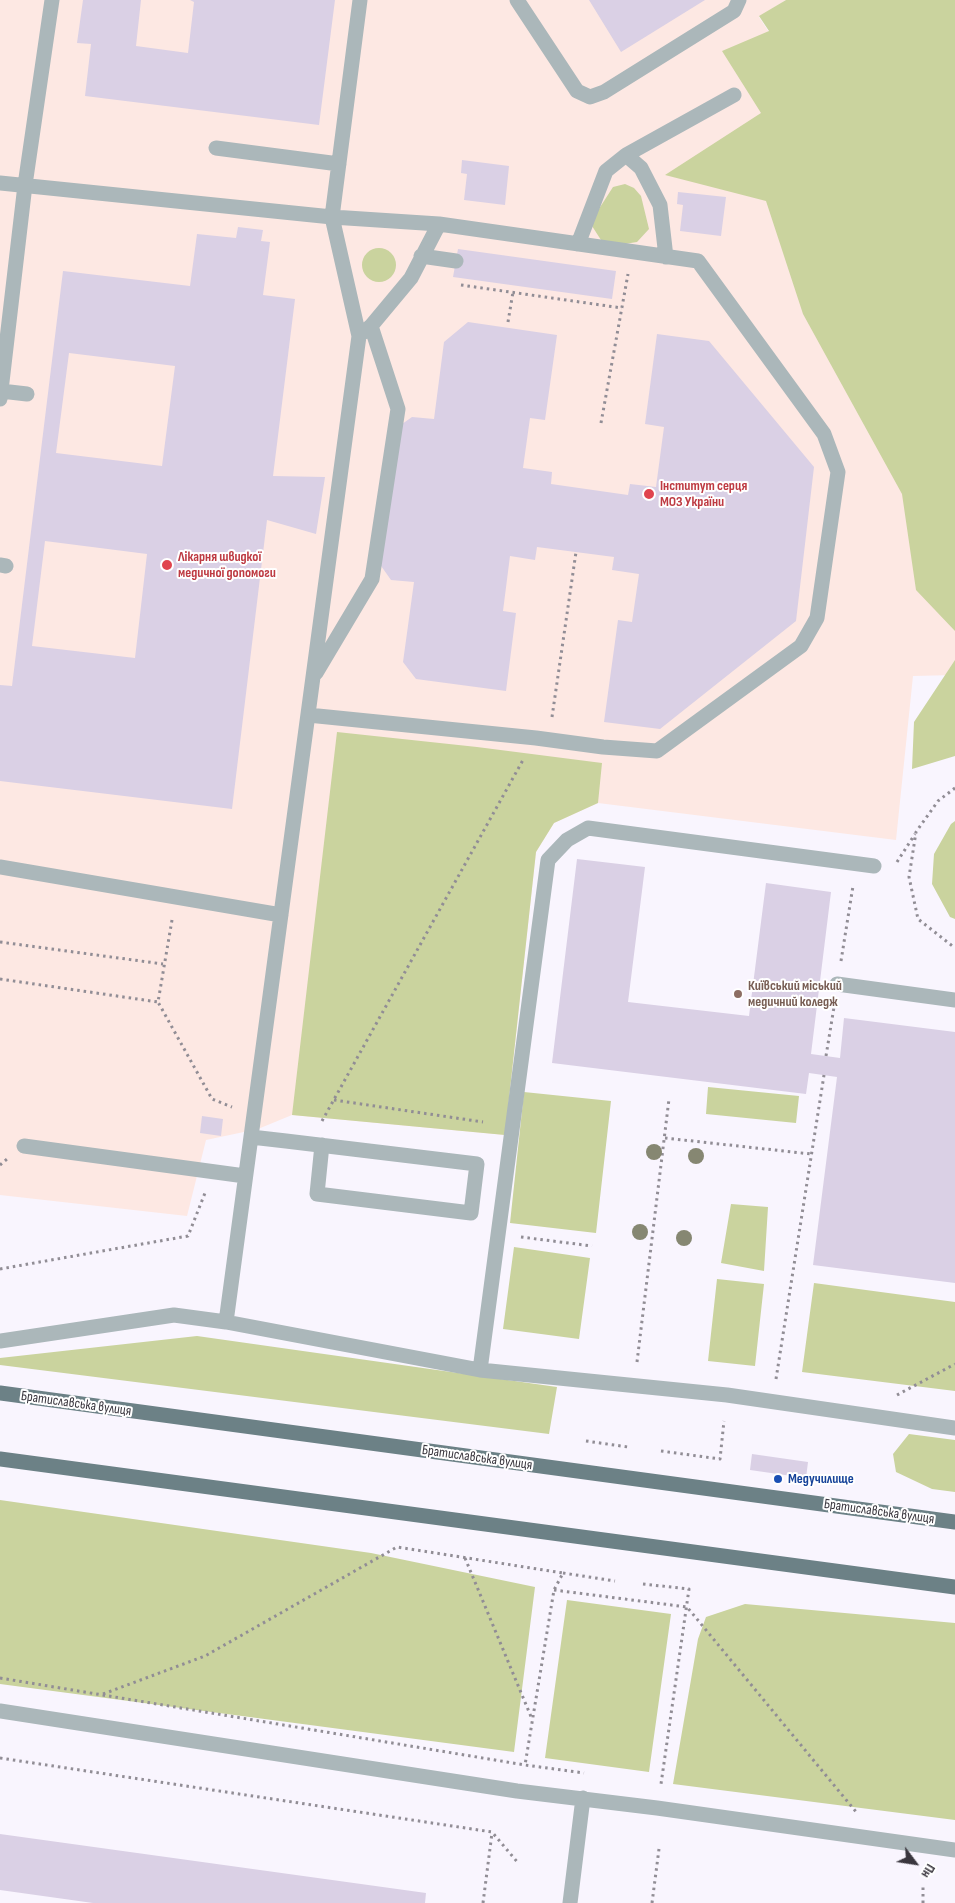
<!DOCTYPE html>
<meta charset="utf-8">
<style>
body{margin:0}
#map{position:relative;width:955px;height:1903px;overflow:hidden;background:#f9f5fe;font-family:"Sofia Sans Condensed",sans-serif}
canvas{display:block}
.north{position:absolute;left:890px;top:1838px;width:50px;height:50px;-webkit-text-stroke:4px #fff;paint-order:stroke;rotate:121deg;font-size:14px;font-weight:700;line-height:20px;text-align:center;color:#3a363e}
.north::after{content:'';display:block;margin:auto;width:18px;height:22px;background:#3a363e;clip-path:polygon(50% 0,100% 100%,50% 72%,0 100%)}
</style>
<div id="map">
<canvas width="955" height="1903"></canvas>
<div class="north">Пн</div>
</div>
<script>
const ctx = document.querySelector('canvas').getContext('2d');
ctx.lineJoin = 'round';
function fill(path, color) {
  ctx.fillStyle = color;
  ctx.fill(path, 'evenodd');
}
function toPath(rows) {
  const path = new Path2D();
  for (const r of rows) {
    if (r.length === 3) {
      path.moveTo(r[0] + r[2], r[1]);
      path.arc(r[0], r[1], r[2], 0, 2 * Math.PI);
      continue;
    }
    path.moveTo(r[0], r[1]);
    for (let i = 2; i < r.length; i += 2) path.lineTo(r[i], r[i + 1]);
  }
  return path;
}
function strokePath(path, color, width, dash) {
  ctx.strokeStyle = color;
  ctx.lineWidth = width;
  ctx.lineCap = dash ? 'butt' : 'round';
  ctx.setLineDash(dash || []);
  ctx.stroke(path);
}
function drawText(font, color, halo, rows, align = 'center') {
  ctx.font = font + ' "Sofia Sans Condensed",sans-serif';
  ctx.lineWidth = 4;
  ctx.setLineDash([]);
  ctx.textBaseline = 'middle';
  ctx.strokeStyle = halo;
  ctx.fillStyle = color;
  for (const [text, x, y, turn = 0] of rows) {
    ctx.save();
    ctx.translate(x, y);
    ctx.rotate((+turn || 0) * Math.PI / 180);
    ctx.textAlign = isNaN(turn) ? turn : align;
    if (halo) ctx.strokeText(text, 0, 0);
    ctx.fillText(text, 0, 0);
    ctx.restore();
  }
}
fill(toPath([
 [0,0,786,0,759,17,955,312,955,675,913,676,896,840,598,803,554,823,536,852,505,1135,292,1115,258,1129,206,1140,187,1216,0,1195]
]), '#fde8e3');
fill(toPath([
 [786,0,955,0,955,631,916,590,902,494,803,314,766,201,665,175,761,113,722,51,769,31,759,16],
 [625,184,634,188,641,196,649,229,637,242,618,245,601,240,592,226,595,215,613,187],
 [379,265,17],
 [955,660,955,756,912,769,914,722],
 [337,732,477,747,602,763,598,803,554,823,536,852,505,1135,292,1115],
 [955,821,955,919,950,917,932,884,934,854,951,824],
 [708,1087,799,1096,796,1123,706,1114],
 [524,1092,611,1101,596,1233,510,1223],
 [731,1204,768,1207,764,1271,721,1263],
 [514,1247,590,1258,579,1339,503,1329],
 [717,1279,764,1284,755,1366,708,1361],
 [814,1283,955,1302,955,1391,802,1372],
 [197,1336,557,1387,549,1434,0,1365,0,1358],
 [909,1434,955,1440,955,1492,932,1489,896,1472,893,1454],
 [0,1500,371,1553,535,1587,514,1752,0,1684],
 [567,1600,671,1614,649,1772,545,1758],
 [745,1604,955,1623,955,1820,673,1784,698,1639,706,1617]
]), '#cad39e');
fill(toPath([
 [83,0,141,0,136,46,188,53,194,2,190,0,335,0,319,125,85,96,91,44,77,43],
 [589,0,705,0,621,52],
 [462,160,509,166,505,205,464,200,467,174,461,173],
 [678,192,726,197,721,236,680,231,683,205,677,204],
 [238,227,263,230,261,241,270,242,263,295,295,299,273,476,325,477,316,534,267,520,232,809,0,781,0,685,12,686,63,271,190,286,197,234,236,238],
 [69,353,175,366,162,466,56,453],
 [45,541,147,554,135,658,32,646],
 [458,249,616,271,612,299,453,277],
 [468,322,557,335,545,420,530,418,523,468,552,472,551,484,628,495,630,484,656,487,664,427,645,424,657,334,709,341,814,467,796,621,660,729,604,722,618,620,632,622,639,574,612,570,614,557,537,547,535,560,510,556,503,611,516,613,506,691,416,679,403,662,414,582,391,580,372,553,388,434,412,417,434,419,444,342],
 [577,859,645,867,628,1002,749,1016,766,883,831,892,811,1054,840,1058,844,1018,955,1032,955,1283,813,1265,837,1077,809,1073,806,1094,552,1063],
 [202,1116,223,1119,221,1136,200,1133],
 [752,1454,808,1462,806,1478,750,1470],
 [0,1834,426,1893,425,1903,93,1903,0,1890]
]), '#dad0e5');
strokePath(toPath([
 [461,285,622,308],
 [508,322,513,292],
 [601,423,628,274],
 [552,717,576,552],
 [955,788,938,801,916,832,909,877,918,919,955,948],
 [897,862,915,834],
 [172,920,158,1002,212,1099,232,1107],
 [0,942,163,964],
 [841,961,853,886],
 [0,979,158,1002],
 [826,1056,834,1007],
 [334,1100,483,1122],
 [322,1121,523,760],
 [665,1138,811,1154],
 [0,1165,7,1159],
 [521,1237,592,1246],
 [0,1269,188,1236,205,1193],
 [637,1362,669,1099],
 [776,1379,824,1075],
 [897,1395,955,1364],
 [586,1441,628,1447],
 [661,1451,720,1459,724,1421],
 [465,1558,532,1719],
 [563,1573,615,1581],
 [643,1584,689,1589,661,1784],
 [554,1590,687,1607,857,1813],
 [0,1678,525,1765,584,1773],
 [103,1694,205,1656,397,1547,563,1573,554,1590,525,1765],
 [0,1758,492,1832,519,1864],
 [483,1903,492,1833],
 [652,1903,659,1849],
 [923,1903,923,1884]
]), '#918d95', 3, [2.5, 4]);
strokePath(toPath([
 [517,0,577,91,590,97,604,92,734,11,739,0],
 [216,148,339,164],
 [626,155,734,95],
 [0,183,332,217,439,224,698,261,824,434,838,472,817,618,801,646,657,751,603,747,536,738,308,715],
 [578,244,606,171,626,155,641,168,660,205,666,257],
 [421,256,456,261],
 [364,332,371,326,411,278,439,224],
 [1,391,27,394],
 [0,399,25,185,52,0],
 [0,565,6,566],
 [316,673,372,579,398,409,371,326],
 [0,867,281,915],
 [837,984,955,1000],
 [251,1137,286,1141,477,1164,471,1213,317,1194,322,1145],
 [24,1146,245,1176],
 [226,1322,359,336,332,217,360,0],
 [0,1341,174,1315,226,1322,480,1370,727,1395,955,1428],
 [480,1370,548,860,567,840,588,828,874,866]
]), '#abb7ba', 15);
strokePath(toPath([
 [0,1711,517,1791,657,1808,955,1850],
 [570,1903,583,1798]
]), '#abb7ba', 15);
strokePath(toPath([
 [0,1393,955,1522],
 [0,1459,955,1587]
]), '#6c8186', 15);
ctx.fillStyle = '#868772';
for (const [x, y] of [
 [654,1152],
 [696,1156],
 [640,1232],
 [684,1238]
]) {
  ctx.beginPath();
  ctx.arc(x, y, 8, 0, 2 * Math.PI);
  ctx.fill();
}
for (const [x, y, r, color] of [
 [649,494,6,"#e0444e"],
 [167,565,6,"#e0444e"],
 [738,994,5,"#8d6e63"],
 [778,1479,5,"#1a4fb4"]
]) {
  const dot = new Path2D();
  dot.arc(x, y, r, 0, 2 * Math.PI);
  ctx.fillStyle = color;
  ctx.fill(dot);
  strokePath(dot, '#fff', 2);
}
drawText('bold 14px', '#be3a42', '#fff', [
 ["Інститут серця",660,486],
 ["МОЗ України",660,502],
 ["Лікарня швидкої",178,557],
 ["медичної допомоги",178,573]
], 'left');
drawText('bold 14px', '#785e54', '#fff', [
 ["Київський міський",748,986],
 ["медичний коледж",748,1002]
], 'left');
drawText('14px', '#3a363e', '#fff', [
 ["Братиславська вулиця",76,1404,8],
 ["Братиславська вулиця",477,1458,8],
 ["Братиславська вулиця",879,1512,8]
]);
drawText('bold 14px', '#164399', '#fff', [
 ["Медучилище",788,1479]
], 'left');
</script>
